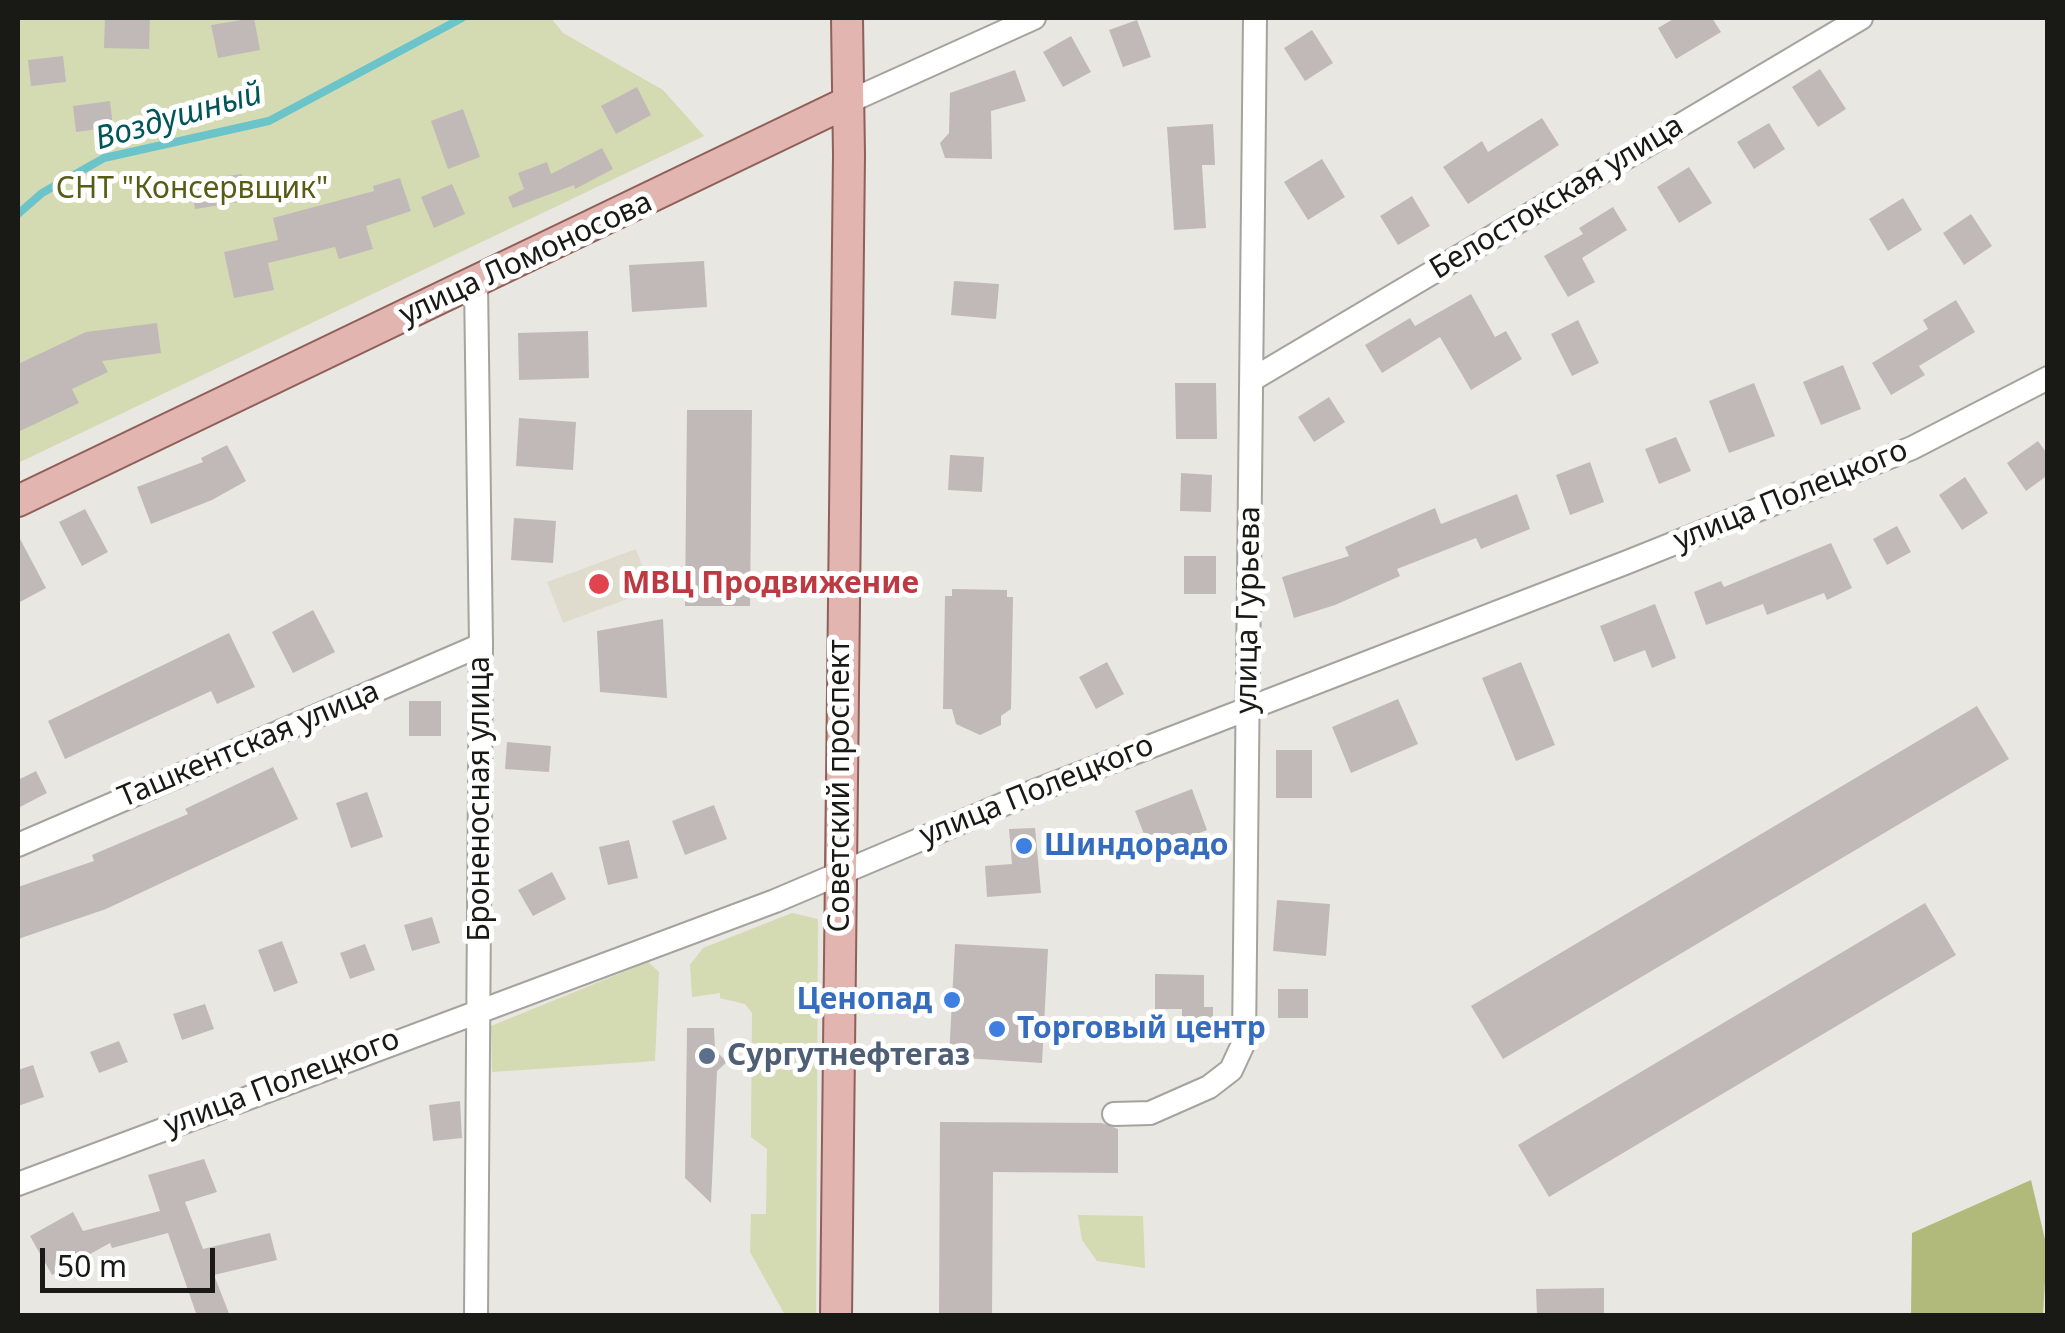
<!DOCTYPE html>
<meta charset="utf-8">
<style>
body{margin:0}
#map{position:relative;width:2065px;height:1333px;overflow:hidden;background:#e9e7e1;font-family:"Noto Sans",sans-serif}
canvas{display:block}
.frame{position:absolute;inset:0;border:20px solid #191916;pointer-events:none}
.scale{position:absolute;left:40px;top:1248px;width:175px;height:45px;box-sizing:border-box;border:5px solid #191916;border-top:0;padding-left:12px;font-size:30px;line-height:35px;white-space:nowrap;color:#191916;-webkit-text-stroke:8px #fff;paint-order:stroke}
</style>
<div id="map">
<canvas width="2065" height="1333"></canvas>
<div class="frame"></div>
<div class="scale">50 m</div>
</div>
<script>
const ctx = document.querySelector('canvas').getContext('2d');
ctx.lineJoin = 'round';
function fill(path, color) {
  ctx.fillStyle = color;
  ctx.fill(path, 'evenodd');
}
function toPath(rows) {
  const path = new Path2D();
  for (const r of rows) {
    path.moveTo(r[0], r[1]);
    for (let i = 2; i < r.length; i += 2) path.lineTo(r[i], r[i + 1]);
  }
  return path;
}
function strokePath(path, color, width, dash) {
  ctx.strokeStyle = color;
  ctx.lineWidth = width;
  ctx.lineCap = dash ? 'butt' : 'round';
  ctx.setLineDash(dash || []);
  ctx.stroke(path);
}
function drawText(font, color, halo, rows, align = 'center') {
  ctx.font = font + ' "Noto Sans",sans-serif';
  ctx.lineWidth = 10;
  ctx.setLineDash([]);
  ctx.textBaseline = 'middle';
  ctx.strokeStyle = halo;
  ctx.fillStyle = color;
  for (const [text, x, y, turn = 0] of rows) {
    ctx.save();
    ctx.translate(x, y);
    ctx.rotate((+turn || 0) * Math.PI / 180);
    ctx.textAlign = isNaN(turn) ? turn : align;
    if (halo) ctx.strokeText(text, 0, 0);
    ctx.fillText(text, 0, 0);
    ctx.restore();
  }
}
fill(toPath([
 [636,549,651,590,563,623,547,582]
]), '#dfdcce');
fill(toPath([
 [18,18,551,18,563,33,663,90,704,136,18,463],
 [792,913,818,919,816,1315,785,1315,750,1252,751,1214,766,1214,767,1149,751,1137,752,1013,745,1004,720,998,720,993,692,997,690,965,703,948],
 [648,962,659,972,655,1061,492,1072,491,1026],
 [1078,1215,1143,1216,1145,1268,1097,1261,1082,1240]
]), '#d4dab2');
fill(toPath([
 [2031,1180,2047,1248,2043,1315,1911,1315,1912,1233]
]), '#b1ba7a');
strokePath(toPath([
 [18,214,42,193,104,158,269,121,462,18]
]), '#6bc4ca', 8);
fill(toPath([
 [105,18,150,18,149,49,104,48],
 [254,18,260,50,218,58,211,25],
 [1675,18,1712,18,1721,32,1676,59,1658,28],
 [1137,20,1151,57,1123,67,1109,30],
 [1312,30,1333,63,1305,81,1284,48],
 [1071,36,1091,72,1063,87,1043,52],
 [63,56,66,82,31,86,28,60],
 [1820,69,1846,109,1818,127,1792,87],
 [1015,70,1026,101,991,111,992,159,945,158,940,143,949,133,950,93],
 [637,87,651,115,616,134,601,106],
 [110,101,113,127,76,132,73,106],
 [463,109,480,157,448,169,431,121],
 [1542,118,1559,145,1468,204,1443,167,1482,141,1488,152],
 [1769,123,1785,149,1754,169,1737,142],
 [1213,124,1215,165,1202,165,1206,228,1174,230,1167,127],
 [602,148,613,169,575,189,574,185,513,208,508,197,524,189,518,173,547,162,551,174],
 [1322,159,1345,197,1308,220,1284,182],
 [1689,167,1712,203,1679,223,1657,187],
 [242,174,246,201,195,209,191,181],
 [400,178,411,211,366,226,373,249,339,259,335,247,268,263,274,290,234,298,224,252,278,240,273,218,374,191,373,186],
 [452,184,465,214,434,228,421,197],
 [1412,196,1430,226,1398,245,1380,216],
 [1903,198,1922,230,1888,251,1869,219],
 [1613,207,1627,230,1582,258,1595,282,1568,297,1544,256,1583,234,1579,228],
 [1971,214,1992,246,1964,265,1943,233],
 [704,261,707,307,632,312,629,265],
 [954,281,999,284,996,319,951,315],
 [1471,294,1495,337,1506,331,1522,359,1471,390,1440,337,1382,373,1365,345,1410,318,1415,326],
 [1956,300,1975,332,1919,366,1925,375,1891,395,1872,363,1928,329,1923,320],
 [1578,320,1599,363,1572,376,1551,334],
 [157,323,161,353,102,361,108,372,72,389,79,403,18,432,18,364,86,332],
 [588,331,589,378,519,380,518,333],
 [1843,365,1861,409,1821,425,1803,382],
 [1175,383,1216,383,1217,439,1176,439],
 [1754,383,1775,436,1729,453,1709,401],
 [1329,397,1345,422,1314,442,1298,417],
 [687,410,752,410,750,606,685,606],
 [519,418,576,422,573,470,516,466],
 [1676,437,1691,471,1659,484,1645,449],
 [2038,441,2048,455,2048,475,2026,491,2007,463],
 [227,445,246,481,212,500,151,524,137,487,203,462,201,458],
 [950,455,984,457,982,492,948,490],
 [1590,462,1604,502,1570,515,1556,475],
 [1181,473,1212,475,1211,512,1180,511],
 [1965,477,1988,513,1962,530,1939,495],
 [1517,494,1530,529,1481,549,1476,538,1397,569,1400,576,1335,605,1294,618,1282,577,1349,556,1345,547,1435,508,1441,524],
 [85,509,108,552,82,566,59,522],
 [514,518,556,521,553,563,511,560],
 [1897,526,1911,552,1887,565,1873,539],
 [18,535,46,588,18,603],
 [1831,543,1852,588,1827,600,1824,593,1767,615,1763,604,1706,625,1694,592,1721,581,1724,587],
 [1184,556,1216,556,1216,594,1184,594],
 [952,589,1007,590,1007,597,1013,597,1011,709,1001,716,1001,725,980,735,956,724,952,709,943,709,945,596,952,596],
 [1655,604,1676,658,1652,668,1645,650,1614,662,1600,626],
 [313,610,335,652,293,673,272,632],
 [663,619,667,698,600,692,597,631],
 [229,633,255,687,217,704,211,691,65,759,48,721],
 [1107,662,1124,694,1096,709,1079,677],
 [1521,662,1555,745,1516,761,1482,678],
 [1398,699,1418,744,1351,773,1332,727],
 [409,701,441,701,441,736,409,736],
 [1977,706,2009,759,1503,1059,1471,1006],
 [507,742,551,746,549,772,505,769],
 [1276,750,1312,750,1312,798,1276,798],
 [273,767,298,819,106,909,18,939,18,887,94,861,92,855,188,814,185,809],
 [36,771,47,793,18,808,18,780],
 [1192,789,1207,830,1151,852,1135,811],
 [367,792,383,837,351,848,336,803],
 [714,805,727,839,685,855,672,821],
 [1035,828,1041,893,987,897,985,866,1012,864,1009,829],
 [629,840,638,878,608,885,599,847],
 [552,872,566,899,533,916,518,890],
 [1277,900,1330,904,1326,956,1273,951],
 [1925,903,1956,955,1549,1197,1518,1145],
 [432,917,440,943,412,951,404,925],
 [282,941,298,983,274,992,258,950],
 [365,944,375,970,350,979,340,953],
 [955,944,1048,949,1042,1063,949,1057],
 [1155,974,1204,975,1204,1007,1213,1007,1213,1027,1182,1028,1182,1009,1155,1009],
 [1278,989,1308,989,1308,1018,1278,1018],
 [205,1004,214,1029,182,1040,173,1014],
 [687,1028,714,1028,715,1050,727,1062,717,1071,711,1203,685,1178],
 [119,1041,128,1062,99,1073,90,1052],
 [33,1065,44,1097,18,1106,18,1070],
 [460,1101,462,1138,433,1141,429,1105],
 [940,1122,1102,1123,1118,1129,1118,1173,993,1172,992,1316,939,1316],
 [204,1159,217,1192,185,1202,203,1249,270,1233,277,1260,214,1275,230,1316,197,1316,168,1233,112,1248,110,1243,52,1275,30,1236,73,1212,83,1231,160,1211,148,1175],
 [1604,1288,1604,1316,1537,1316,1536,1289]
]), '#c1b9b8');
const minor = toPath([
 [848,102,1034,18],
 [1253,379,1861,18],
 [18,845,481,645],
 [1114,1114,1150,1113,1209,1087,1231,1070,1244,1042,1255,18],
 [18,1184,775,901,1030,793,1625,563,1912,448,2048,378],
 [476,1316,481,645,476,283]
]);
const major = toPath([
 [18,501,848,102],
 [836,1316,849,155,847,18]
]);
strokePath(minor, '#a4a39d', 26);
strokePath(major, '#8f5f59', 34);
strokePath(minor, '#fff', 22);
strokePath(major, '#e2b5b1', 30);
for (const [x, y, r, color] of [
 [599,584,12,"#e0444e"],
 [1024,846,10,"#3f7fe0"],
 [952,1000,10,"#3f7fe0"],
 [997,1029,10,"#3f7fe0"],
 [707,1056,10,"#5c6f8a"]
]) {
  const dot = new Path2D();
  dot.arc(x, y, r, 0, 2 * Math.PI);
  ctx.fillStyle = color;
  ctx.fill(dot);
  strokePath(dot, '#fff', 4);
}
drawText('30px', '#575d15', '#fff', [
 ["СНТ \"Консервщик\"",192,189]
]);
drawText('30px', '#191916', '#fff', [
 ["Белостокская улица",1557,198,-31],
 ["улица Ломоносова",526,259,-25],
 ["улица Полецкого",1791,496,-22],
 ["улица Гурьева",1249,610,-89],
 ["Ташкентская улица",249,745,-23],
 ["Советский проспект",840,786,-90],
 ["улица Полецкого",1037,791,-22],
 ["Броненосная улица",480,799,-90],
 ["улица Полецкого",282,1083,-21]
]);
drawText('bold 30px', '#be3a42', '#fff', [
 ["МВЦ Продвижение",622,584]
], 'left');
drawText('bold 30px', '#366cbe', '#fff', [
 ["Шиндорадо",1044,846],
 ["Ценопад",932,1000,"right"],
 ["Торговый центр",1017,1029]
], 'left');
drawText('bold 30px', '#4e5e75', '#fff', [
 ["Сургутнефтегаз",727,1056]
], 'left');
drawText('italic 32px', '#005559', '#fff', [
 ["Воздушный",179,117,-16]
]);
</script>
